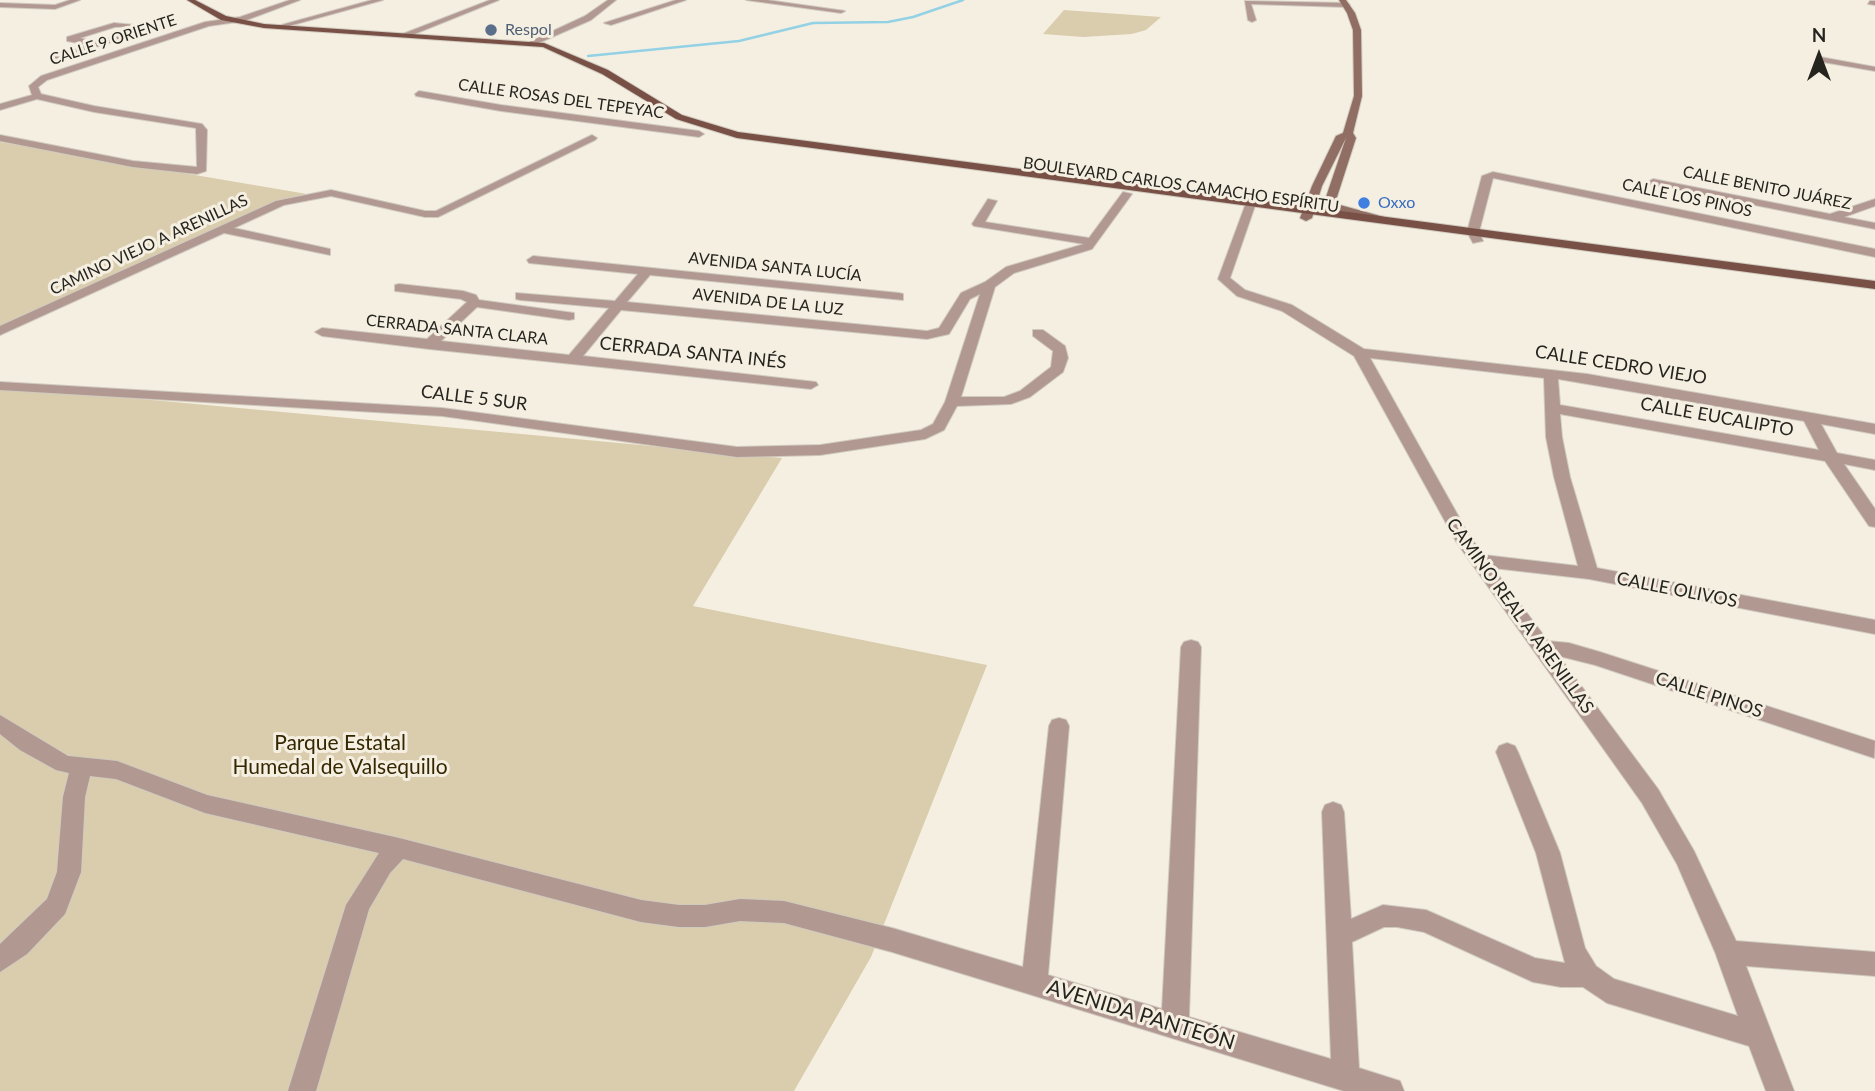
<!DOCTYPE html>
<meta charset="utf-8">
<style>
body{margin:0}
#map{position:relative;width:1875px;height:1091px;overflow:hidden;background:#f5efe2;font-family:Lato,sans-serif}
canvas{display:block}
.north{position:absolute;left:1784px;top:21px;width:70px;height:70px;-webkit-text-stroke:5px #f5efe2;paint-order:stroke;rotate:0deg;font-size:19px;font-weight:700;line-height:28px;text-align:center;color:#26241f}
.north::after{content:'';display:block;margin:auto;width:24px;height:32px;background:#26241f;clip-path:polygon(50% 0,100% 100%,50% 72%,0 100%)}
</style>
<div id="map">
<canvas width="1875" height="1091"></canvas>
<div class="north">N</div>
</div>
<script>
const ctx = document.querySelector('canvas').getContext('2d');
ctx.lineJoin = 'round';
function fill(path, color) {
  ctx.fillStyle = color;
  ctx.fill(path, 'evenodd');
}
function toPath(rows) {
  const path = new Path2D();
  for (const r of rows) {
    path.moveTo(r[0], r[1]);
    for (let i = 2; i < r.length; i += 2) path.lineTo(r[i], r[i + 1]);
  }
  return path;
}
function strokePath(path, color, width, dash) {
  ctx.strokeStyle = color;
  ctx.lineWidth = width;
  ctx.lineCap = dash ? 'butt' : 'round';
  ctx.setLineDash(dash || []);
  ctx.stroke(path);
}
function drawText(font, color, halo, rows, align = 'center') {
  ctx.font = font + ' Lato,sans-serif';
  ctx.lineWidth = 6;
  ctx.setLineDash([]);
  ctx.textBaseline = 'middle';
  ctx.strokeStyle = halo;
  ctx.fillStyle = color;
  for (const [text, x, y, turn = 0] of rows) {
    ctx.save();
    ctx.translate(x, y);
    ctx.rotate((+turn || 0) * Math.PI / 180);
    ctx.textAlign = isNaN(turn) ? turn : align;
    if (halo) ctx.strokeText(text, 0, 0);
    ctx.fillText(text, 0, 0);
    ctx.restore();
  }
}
fill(toPath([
 [1064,10,1161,17,1146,30,1132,34,1083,37,1043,34],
 [0,142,307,194,0,332],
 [0,386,782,458,693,606,987,665,871,957,794,1091,0,1091]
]), '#dacdad');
strokePath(toPath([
 [588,56,739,41,813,23,888,22,913,17,963,0]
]), '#93d1e5', 2.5);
const minor = toPath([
 [70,0,80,0,55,9,0,7,0,3,55,5,70,0],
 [290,0,300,0,244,21,209,26,47,80,38,87,41,94,94,106,202,124,207,130,206,171,197,174,133,167,0,141,0,135,133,161,197,167,196,128,94,112,37,99,0,110,0,104,32,95,29,86,41,76,205,22,240,17,290,0],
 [372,0,383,0,278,29,274,27,372,0],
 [490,0,499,0,407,37,400,35,490,0],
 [608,0,616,0,591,20,534,45,527,43,585,16,608,0],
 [676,0,686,0,611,25,604,23,676,0],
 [746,0,767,0,845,11,841,13,746,0],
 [1245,1,1346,3,1350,5,1346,7,1251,4,1256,20,1252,22,1248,20,1245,1],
 [1870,1,1875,1,1875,5,1868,4,1870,1],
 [170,19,177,21,59,59,52,57,88,45,67,41,67,37,114,23,145,26,115,27,80,38,96,42,170,19],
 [1820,57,1875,67,1875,71,1817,61,1820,57],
 [419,91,501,105,699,131,704,134,699,137,501,111,416,96,415,94,419,91],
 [592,135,597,138,595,140,438,217,425,217,331,196,284,205,234,228,330,249,330,255,224,233,0,335,0,326,276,201,331,190,425,211,436,211,592,135],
 [1493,172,1875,249,1875,257,1493,178,1479,232,1483,241,1473,243,1467,232,1482,176,1493,172],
 [1653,179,1830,214,1875,199,1875,206,1844,217,1875,223,1875,229,1649,184,1648,182,1653,179],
 [1123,192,1132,194,1092,249,1014,273,995,287,961,397,1004,397,1020,391,1051,367,1053,351,1033,336,1033,330,1043,330,1065,346,1068,358,1063,372,1030,397,1011,404,957,406,944,430,925,439,820,455,737,457,442,416,0,390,0,382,442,408,737,447,820,445,921,430,933,424,945,402,980,294,970,299,949,334,927,339,621,310,583,356,816,382,818,385,811,389,429,349,322,336,315,332,322,328,427,339,467,302,461,299,395,291,395,285,399,284,463,291,476,295,479,300,574,313,574,319,569,320,477,307,441,341,569,355,609,308,520,300,516,299,516,293,615,301,638,274,529,263,527,260,533,256,899,293,903,294,903,300,650,275,627,302,927,331,939,328,961,293,985,282,1006,267,1084,244,974,226,972,224,988,199,997,201,985,222,1089,238,1123,192],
 [1251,200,1256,203,1230,278,1245,290,1292,305,1364,349,1587,374,1875,424,1875,434,1821,424,1837,453,1875,460,1875,470,1844,464,1875,509,1875,527,1869,526,1825,461,1560,414,1562,437,1570,477,1597,568,1875,620,1875,634,1589,579,1493,568,1548,641,1569,643,1600,652,1875,741,1874,758,1595,665,1559,656,1658,789,1694,851,1736,941,1875,952,1875,976,1746,966,1794,1091,1766,1091,1749,1046,1607,1003,1583,987,1561,987,1533,982,1424,932,1397,927,1384,927,1352,942,1359,1068,1400,1081,1404,1091,1344,1091,892,952,784,923,740,921,705,927,679,927,641,922,403,859,390,873,369,909,316,1091,288,1091,346,905,379,853,205,813,116,779,90,776,85,797,81,872,65,914,27,954,0,972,0,944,47,899,57,872,63,797,69,773,56,770,20,750,0,734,0,715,68,756,117,761,207,795,399,838,641,900,679,905,705,905,740,899,784,901,892,928,1023,967,1049,726,1052,720,1059,718,1066,720,1069,726,1048,975,1162,1009,1181,647,1184,642,1191,640,1198,642,1201,647,1189,1017,1331,1059,1322,812,1325,805,1333,802,1341,805,1344,812,1351,919,1383,905,1426,910,1535,958,1565,963,1536,853,1496,752,1499,746,1507,743,1515,746,1518,752,1560,853,1585,948,1596,966,1614,979,1738,1016,1715,952,1677,864,1642,803,1457,543,1354,356,1282,311,1237,296,1218,279,1246,203,1251,200],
 [1370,358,1544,378,1546,437,1554,477,1578,566,1484,555,1470,537,1370,358],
 [1558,379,1804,421,1819,450,1560,405,1558,379]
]);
const secondary = toPath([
 [1339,0,1346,0,1355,13,1361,30,1362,96,1353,133,1356,138,1336,200,1340,205,1384,217,1386,219,1380,222,1332,209,1325,200,1346,138,1322,186,1312,218,1306,221,1300,218,1312,186,1336,136,1343,133,1354,96,1353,30,1347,13,1339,0]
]);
const primary = toPath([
 [187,0,195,0,226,16,264,24,544,43,608,70,682,115,738,132,1875,281,1875,289,737,138,676,119,602,74,543,47,264,28,221,20,187,0]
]);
strokePath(minor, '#d0cabf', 2);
strokePath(secondary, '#d0cabf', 2);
strokePath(primary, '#d0cabf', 2);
fill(minor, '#b19891');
fill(secondary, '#916e64');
fill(primary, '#795045');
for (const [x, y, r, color] of [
 [491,30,7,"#5c6f8a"],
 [1364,203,7,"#3f7fe0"]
]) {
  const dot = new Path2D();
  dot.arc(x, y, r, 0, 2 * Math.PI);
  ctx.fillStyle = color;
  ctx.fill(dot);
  strokePath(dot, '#f5efe2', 2.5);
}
drawText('16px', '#4e5e75', '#f5efe2', [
 ["Respol",505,30]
], 'left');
drawText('16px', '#26241f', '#f5efe2', [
 ["CALLE 9 ORIENTE",113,40,-18],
 ["CALLE ROSAS DEL TEPEYAC",561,99,8],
 ["BOULEVARD CARLOS CAMACHO ESPÍRITU",1181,185,8],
 ["CALLE BENITO JUÁREZ",1767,188,11],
 ["CALLE LOS PINOS",1687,198,12],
 ["CAMINO VIEJO A ARENILLAS",149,245,-25],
 ["AVENIDA SANTA LUCÍA",775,267,6],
 ["AVENIDA DE LA LUZ",768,302,6],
 ["CERRADA SANTA CLARA",457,330,6]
]);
drawText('16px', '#366cbe', '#f5efe2', [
 ["Oxxo",1378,203]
], 'left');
drawText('18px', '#26241f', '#f5efe2', [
 ["CERRADA SANTA INÉS",693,353,6],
 ["CALLE CEDRO VIEJO",1621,365,9],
 ["CALLE 5 SUR",474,398,7],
 ["CALLE EUCALIPTO",1717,417,10],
 ["CALLE OLIVOS",1677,590,11],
 ["CAMINO REAL A ARENILLAS",1520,616,54],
 ["CALLE PINOS",1709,695,18]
]);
drawText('21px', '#352700', '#f5efe2', [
 ["Parque Estatal",340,743],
 ["Humedal de Valsequillo",340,767]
]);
drawText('21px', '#26241f', '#f5efe2', [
 ["AVENIDA PANTEÓN",1141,1015,17]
]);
</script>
